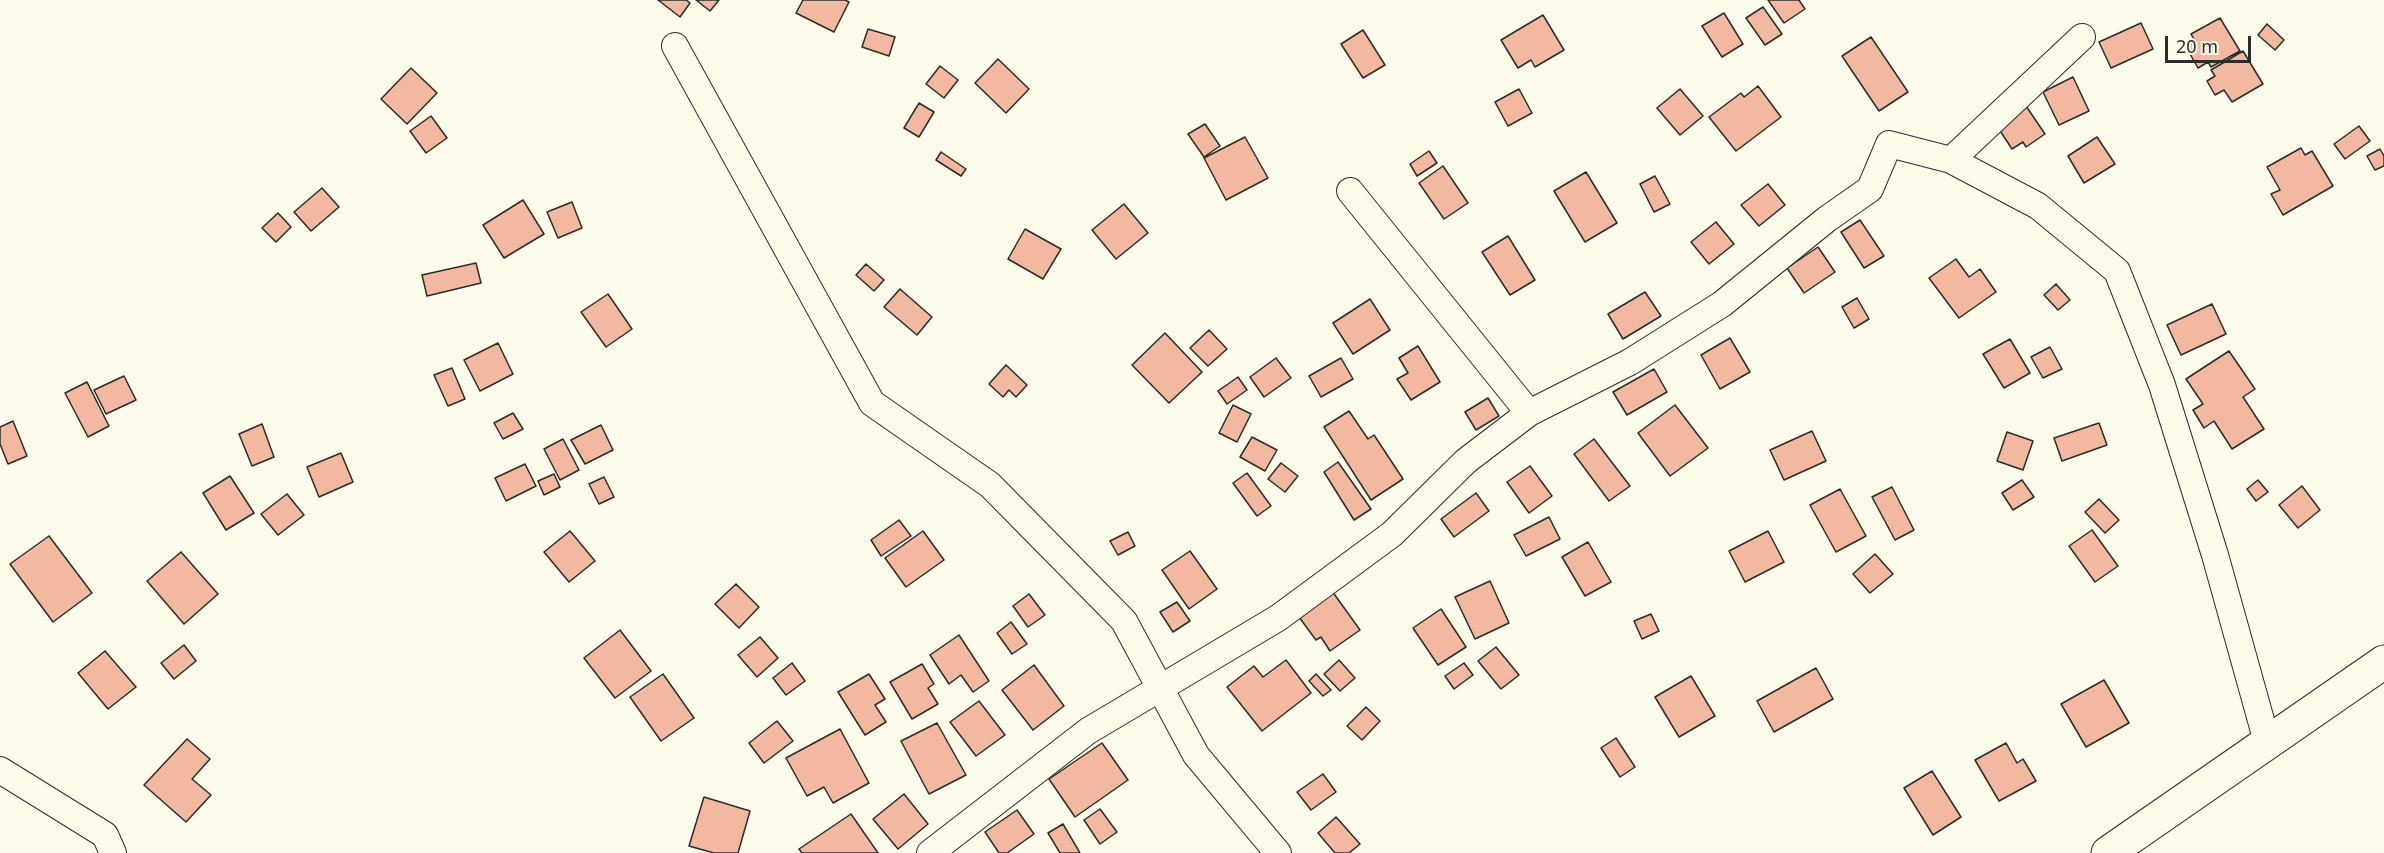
<!DOCTYPE html>
<style>
body{margin:0}
#map{position:relative;width:2384px;height:853px;overflow:hidden;background:#fdfbea;font-family:"Noto Sans",sans-serif}
canvas{display:block}
.scale{position:absolute;left:2165px;top:36px;width:86px;height:27px;box-sizing:border-box;border:3px solid #2b2b2b;border-top:0;padding-left:8px;font-size:18px;line-height:21px;white-space:nowrap;color:#2b2b2b;-webkit-text-stroke:4px #fdfbea;paint-order:stroke}
</style>
<div id="map">
<canvas width="2384" height="853"></canvas>
<div class="scale">20 m</div>
</div>
<script>
const ctx = document.querySelector('canvas').getContext('2d');
ctx.lineJoin = 'round';
function fill(path, color) {
  ctx.fillStyle = color;
  ctx.fill(path, 'evenodd');
}
function toPath(rows) {
  const path = new Path2D();
  for (const r of rows) {
    path.moveTo(r[0], r[1]);
    for (let i = 2; i < r.length; i += 2) path.lineTo(r[i], r[i + 1]);
  }
  return path;
}
function strokePath(path, color, width, dash) {
  ctx.strokeStyle = color;
  ctx.lineWidth = width;
  ctx.lineCap = dash ? 'butt' : 'round';
  ctx.setLineDash(dash || []);
  ctx.stroke(path);
}
const building = toPath([
 [658,0,686,0,690,3,680,17,658,0],
 [696,0,719,0,710,11,696,0],
 [803,0,845,0,849,2,834,32,796,13,803,0],
 [1768,0,1799,0,1805,9,1784,23,1768,0],
 [1763,7,1782,34,1765,45,1746,18,1763,7],
 [1724,13,1743,44,1722,57,1702,26,1724,13],
 [1543,15,1564,50,1535,67,1531,60,1518,68,1501,40,1543,15],
 [2220,18,2240,51,2211,67,2208,62,2198,68,2186,47,2195,41,2191,34,2220,18],
 [2141,23,2153,49,2111,68,2099,42,2141,23],
 [2267,24,2284,40,2275,50,2258,35,2267,24],
 [868,29,895,37,889,56,862,47,868,29],
 [1363,30,1385,65,1363,78,1341,44,1363,30],
 [1871,37,1908,92,1879,111,1842,56,1871,37],
 [2243,51,2263,84,2232,102,2224,90,2215,95,2207,81,2215,76,2211,70,2243,51],
 [998,59,1029,89,1006,113,975,83,998,59],
 [940,66,958,80,944,98,926,84,940,66],
 [411,68,437,93,407,124,381,99,411,68],
 [2073,77,2089,111,2059,125,2043,92,2073,77],
 [1758,86,1781,117,1736,151,1709,117,1741,93,1744,97,1758,86],
 [1519,89,1532,113,1508,126,1495,102,1519,89],
 [1680,89,1703,116,1680,135,1657,108,1680,89],
 [919,103,934,112,919,137,904,128,919,103],
 [2026,106,2045,134,2026,147,2023,142,2012,149,1997,126,2026,106],
 [431,116,447,138,426,153,410,131,431,116],
 [1205,124,1220,146,1204,157,1188,134,1205,124],
 [2359,126,2370,141,2345,159,2334,144,2359,126],
 [1245,137,1268,178,1226,200,1204,158,1245,137],
 [2097,137,2115,164,2084,183,2068,156,2097,137],
 [2301,148,2305,155,2312,151,2333,186,2283,215,2271,194,2280,190,2267,167,2301,148],
 [2380,149,2384,156,2384,166,2375,170,2367,156,2380,149],
 [1429,151,1437,163,1417,176,1410,164,1429,151],
 [941,152,966,169,961,176,936,160,941,152],
 [1443,166,1468,203,1444,219,1419,183,1443,166],
 [1586,172,1617,223,1585,242,1554,191,1586,172],
 [1655,176,1670,204,1654,212,1640,184,1655,176],
 [1768,184,1785,205,1759,226,1741,205,1768,184],
 [322,188,339,207,311,231,294,212,322,188],
 [523,200,544,234,504,258,483,225,523,200],
 [572,202,582,228,558,238,547,212,572,202],
 [1124,204,1148,233,1116,259,1092,230,1124,204],
 [278,213,291,227,276,242,262,228,278,213],
 [1860,220,1884,256,1864,268,1841,232,1860,220],
 [1716,222,1734,244,1709,264,1691,242,1716,222],
 [1025,229,1061,249,1043,279,1008,259,1025,229],
 [1508,236,1535,280,1510,295,1482,252,1508,236],
 [1818,247,1835,272,1804,293,1787,268,1818,247],
 [1956,259,1969,277,1980,269,1996,292,1959,318,1929,278,1956,259],
 [476,263,481,283,427,296,422,275,476,263],
 [866,264,884,280,874,291,856,275,866,264],
 [2056,284,2070,300,2058,310,2044,295,2056,284],
 [900,289,932,317,917,335,884,307,900,289],
 [1645,292,1661,316,1623,339,1608,314,1645,292],
 [608,294,632,329,606,347,581,312,608,294],
 [1857,298,1869,319,1854,328,1842,307,1857,298],
 [1370,299,1390,330,1353,354,1333,323,1370,299],
 [2212,304,2226,334,2181,355,2167,325,2212,304],
 [1209,330,1227,349,1208,366,1190,348,1209,330],
 [1165,333,1202,372,1169,403,1132,365,1165,333],
 [1730,338,1750,372,1720,389,1701,355,1730,338],
 [2010,339,2030,373,2004,388,1983,354,2010,339],
 [498,343,513,374,480,391,464,360,498,343],
 [1418,346,1440,382,1411,400,1397,379,1408,373,1399,358,1418,346],
 [2050,347,2062,369,2043,378,2031,357,2050,347],
 [2229,351,2255,389,2243,397,2264,429,2232,449,2214,421,2204,428,2193,410,2203,404,2186,379,2229,351],
 [1276,358,1291,378,1264,397,1250,377,1276,358],
 [1341,358,1353,379,1321,397,1309,376,1341,358],
 [1006,365,1027,385,1016,397,1009,390,1003,397,989,384,1006,365],
 [452,368,465,399,448,406,434,375,452,368],
 [1654,369,1667,392,1627,415,1613,392,1654,369],
 [124,376,136,400,106,414,94,390,124,376],
 [1238,377,1247,390,1227,404,1218,391,1238,377],
 [87,382,109,426,88,437,65,393,87,382],
 [1488,398,1499,416,1476,430,1465,412,1488,398],
 [1233,405,1251,414,1237,442,1219,433,1233,405],
 [1675,405,1708,448,1670,476,1638,433,1675,405],
 [1349,411,1368,439,1374,435,1403,479,1371,500,1324,427,1349,411],
 [513,413,523,429,503,439,494,423,513,413],
 [13,421,27,456,8,464,0,444,0,427,13,421],
 [2099,423,2107,445,2062,461,2054,438,2099,423],
 [262,424,274,457,252,466,239,434,262,424],
 [601,425,613,450,585,464,571,440,601,425],
 [1812,431,1826,461,1784,480,1770,450,1812,431],
 [2007,432,2033,441,2023,470,1997,461,2007,432],
 [1252,437,1277,450,1265,471,1240,457,1252,437],
 [563,439,579,470,560,480,544,449,563,439],
 [1594,439,1630,486,1609,501,1574,454,1594,439],
 [341,453,353,482,319,497,307,467,341,453],
 [1338,462,1371,509,1354,520,1324,472,1338,462],
 [1281,463,1298,476,1285,492,1268,479,1281,463],
 [525,464,536,486,506,501,495,478,525,464],
 [1530,466,1552,496,1529,513,1507,482,1530,466],
 [1247,473,1271,506,1257,516,1233,483,1247,473],
 [554,474,560,487,544,495,538,481,554,474],
 [230,476,254,513,226,530,203,493,230,476],
 [604,477,614,497,599,504,589,484,604,477],
 [2022,480,2034,497,2013,510,2002,493,2022,480],
 [2258,480,2268,492,2256,501,2247,489,2258,480],
 [2302,486,2320,510,2298,528,2279,505,2302,486],
 [1892,487,1914,530,1895,540,1872,497,1892,487],
 [1840,489,1866,536,1836,552,1810,505,1840,489],
 [1476,493,1489,511,1454,537,1441,519,1476,493],
 [287,494,304,515,278,535,261,514,287,494],
 [2099,499,2119,520,2105,533,2085,512,2099,499],
 [1549,517,1560,539,1526,556,1514,535,1549,517],
 [899,520,911,536,881,556,871,540,899,520],
 [2092,530,2118,566,2095,582,2069,546,2092,530],
 [570,531,595,561,569,582,544,552,570,531],
 [923,531,944,560,906,587,885,558,923,531],
 [1768,531,1784,562,1745,582,1729,551,1768,531],
 [1128,532,1135,546,1118,555,1110,541,1128,532],
 [49,536,92,593,53,622,10,564,49,536],
 [1588,542,1611,582,1585,596,1562,557,1588,542],
 [1190,551,1217,589,1189,609,1162,570,1190,551],
 [181,552,218,594,184,624,147,581,181,552],
 [1875,554,1893,574,1870,593,1853,574,1875,554],
 [1490,581,1509,623,1475,639,1455,597,1490,581],
 [736,584,759,607,739,628,715,604,736,584],
 [1332,591,1360,630,1330,651,1321,637,1316,640,1299,617,1332,591],
 [1029,594,1045,615,1028,627,1013,606,1029,594],
 [1177,602,1190,621,1173,632,1160,612,1177,602],
 [1441,609,1466,647,1438,665,1413,628,1441,609],
 [1651,614,1659,631,1642,639,1634,621,1651,614],
 [1011,622,1027,644,1012,654,997,633,1011,622],
 [620,630,651,671,615,698,584,658,620,630],
 [959,635,989,681,973,692,961,675,949,684,930,655,959,635],
 [760,637,778,658,757,677,738,655,760,637],
 [184,645,196,661,174,679,161,663,184,645],
 [1496,647,1519,675,1501,689,1478,661,1496,647],
 [105,651,136,687,108,709,78,673,105,651],
 [1286,660,1311,693,1262,731,1227,687,1254,666,1263,677,1286,660],
 [1339,660,1355,678,1340,691,1324,674,1339,660],
 [792,663,805,681,786,695,773,678,792,663],
 [1464,663,1473,675,1454,689,1445,676,1464,663],
 [922,664,934,684,928,688,938,704,912,719,890,682,922,664],
 [1034,665,1064,706,1033,730,1002,690,1034,665],
 [1816,668,1833,699,1774,732,1757,701,1816,668],
 [663,674,694,718,661,741,630,697,663,674],
 [869,674,885,699,875,705,886,722,865,735,838,692,869,674],
 [1316,674,1331,690,1323,696,1309,681,1316,674],
 [1691,676,1715,716,1679,737,1655,697,1691,676],
 [2104,680,2129,723,2086,747,2061,704,2104,680],
 [979,701,1005,735,976,756,950,722,979,701],
 [1366,707,1380,721,1362,740,1347,726,1366,707],
 [777,721,793,741,764,763,749,743,777,721],
 [937,723,966,775,929,794,901,741,937,723],
 [840,729,869,783,833,803,824,787,807,796,786,758,840,729],
 [1616,738,1635,767,1620,777,1601,748,1616,738],
 [187,739,210,759,192,779,211,795,186,822,144,785,187,739],
 [1102,743,1128,780,1075,817,1049,779,1102,743],
 [2006,743,2017,763,2023,759,2036,781,1999,801,1975,760,2006,743],
 [1932,771,1961,817,1933,835,1904,788,1932,771],
 [1323,774,1336,792,1311,810,1297,792,1323,774],
 [904,794,928,824,898,849,873,819,904,794],
 [704,797,750,811,738,853,714,853,689,846,704,797],
 [1100,809,1117,832,1100,844,1084,820,1100,809],
 [1017,810,1034,834,1007,853,999,853,985,832,1017,810],
 [851,814,878,853,802,853,799,849,851,814],
 [1336,817,1360,844,1349,853,1335,853,1318,833,1336,817],
 [1063,824,1080,853,1060,853,1048,833,1063,824]
]);
fill(building, '#f2b8a0');
strokePath(building, '#2b2b2b', 1.5);
const street = toPath([
 [675,46,872,403,990,485,1124,621,1196,755,1278,853],
 [1951,160,2082,37],
 [1350,191,1529,413],
 [0,770,105,835,113,853],
 [930,853,1088,731,1278,618,1392,534,1466,461,1529,413,1630,362,1722,304,1827,219,1870,189,1889,144,1951,160,2038,206,2117,271,2162,385,2215,555,2267,742]
]);
const secondary = toPath([
 [2108,853,2384,662]
]);
strokePath(street, '#2b2b2b', 28);
strokePath(secondary, '#2b2b2b', 35);
strokePath(street, '#fdfbea', 26);
strokePath(secondary, '#fdfbea', 33);
</script>
